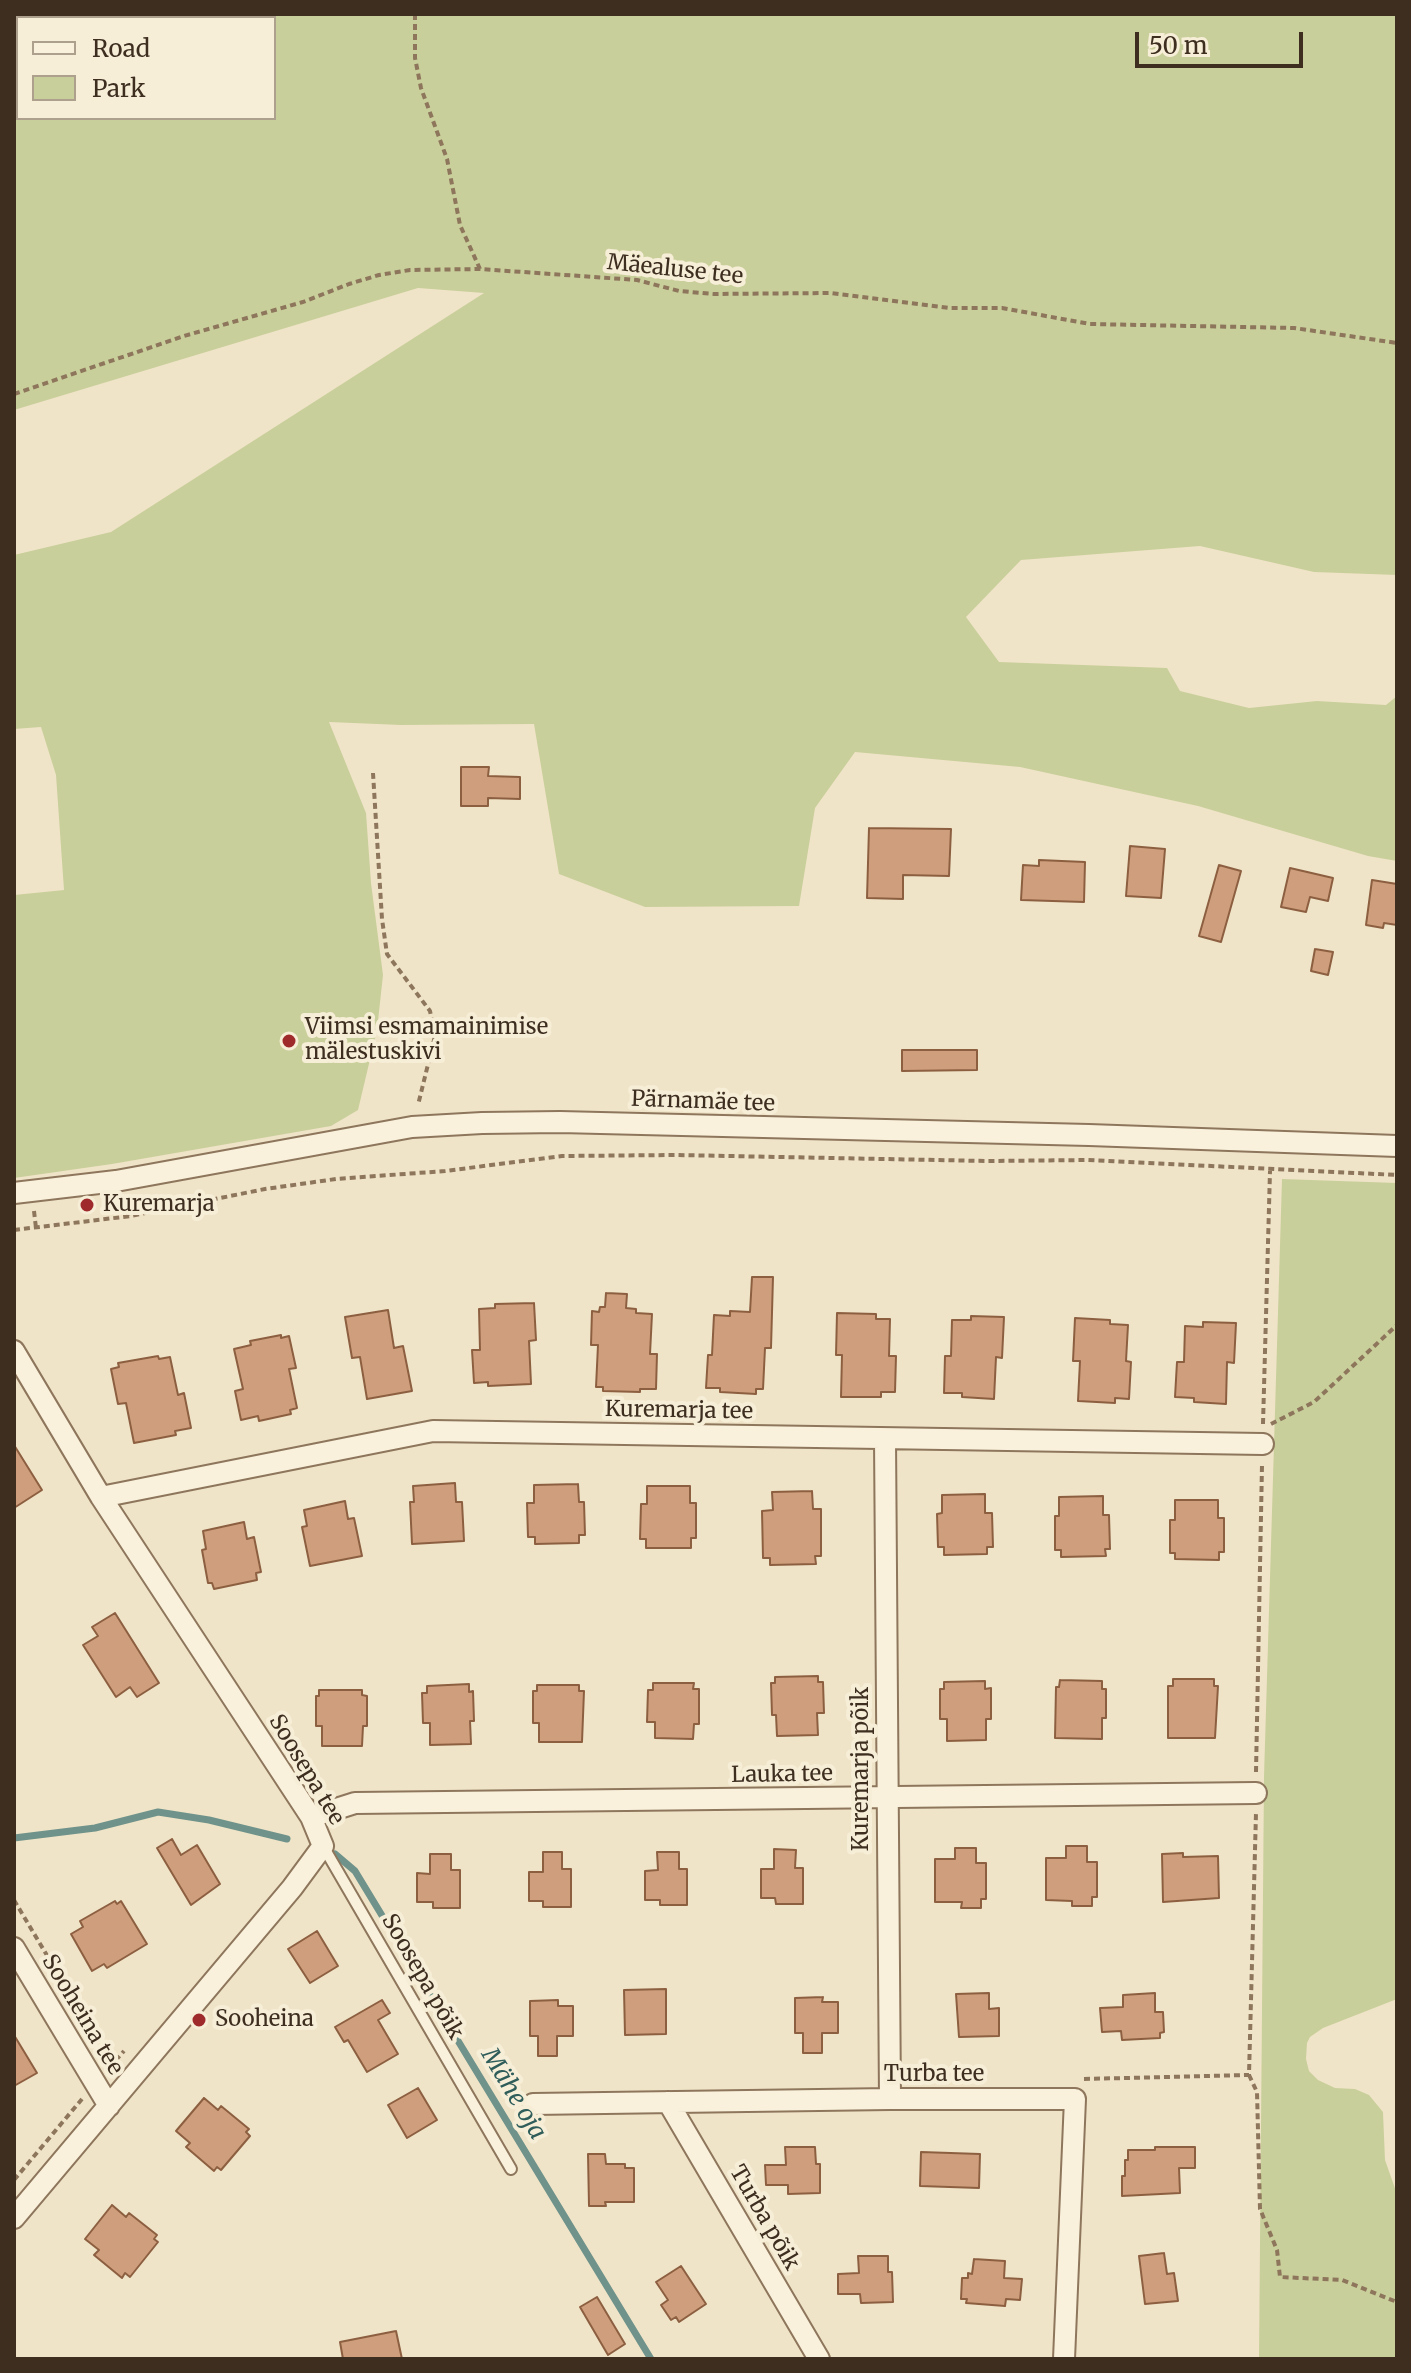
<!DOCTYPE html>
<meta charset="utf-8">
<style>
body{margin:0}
#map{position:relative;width:1411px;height:2373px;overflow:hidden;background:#f0e4c8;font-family:Merriweather,serif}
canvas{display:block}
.frame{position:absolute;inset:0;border:16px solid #3d2e20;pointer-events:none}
.legend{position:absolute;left:16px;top:16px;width:260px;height:104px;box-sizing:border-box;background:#f7eed8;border:2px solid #ada18e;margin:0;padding:10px 14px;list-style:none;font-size:24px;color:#3d2e20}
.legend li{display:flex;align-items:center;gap:16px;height:40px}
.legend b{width:40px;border:2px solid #ada18e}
.scale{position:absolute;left:1135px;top:32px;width:168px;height:36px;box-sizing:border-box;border:4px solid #3d2e20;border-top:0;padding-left:10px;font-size:24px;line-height:28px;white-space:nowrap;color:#3d2e20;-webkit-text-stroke:6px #f7eed8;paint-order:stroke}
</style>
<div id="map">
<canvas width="1411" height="2373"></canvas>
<div class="frame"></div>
<ul class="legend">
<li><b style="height:10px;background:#faf1dc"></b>Road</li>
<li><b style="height:22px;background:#c9cf9b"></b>Park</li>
</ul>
<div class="scale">50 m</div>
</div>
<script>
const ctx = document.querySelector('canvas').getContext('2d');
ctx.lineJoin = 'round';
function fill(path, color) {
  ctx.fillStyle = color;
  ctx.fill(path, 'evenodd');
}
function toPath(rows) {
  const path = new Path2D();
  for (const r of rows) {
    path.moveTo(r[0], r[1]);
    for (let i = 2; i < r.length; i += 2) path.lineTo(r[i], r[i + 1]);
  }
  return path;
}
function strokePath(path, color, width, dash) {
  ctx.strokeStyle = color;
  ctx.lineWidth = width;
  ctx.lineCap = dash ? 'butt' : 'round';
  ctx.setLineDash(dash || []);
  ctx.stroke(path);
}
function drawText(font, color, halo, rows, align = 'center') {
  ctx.font = font + ' Merriweather,serif';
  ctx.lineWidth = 8;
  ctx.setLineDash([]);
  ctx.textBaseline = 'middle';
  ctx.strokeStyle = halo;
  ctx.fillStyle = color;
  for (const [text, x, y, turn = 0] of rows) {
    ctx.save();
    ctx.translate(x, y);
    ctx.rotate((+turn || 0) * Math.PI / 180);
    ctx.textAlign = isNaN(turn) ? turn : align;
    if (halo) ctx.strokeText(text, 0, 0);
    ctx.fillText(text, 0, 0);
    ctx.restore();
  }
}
fill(toPath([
 [14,14,1397,14,1397,575,1314,572,1200,546,1021,560,966,617,999,662,1167,668,1180,691,1249,708,1317,701,1386,705,1397,696,1397,861,1368,856,1198,806,1020,767,855,752,815,808,799,906,645,907,559,874,534,724,401,725,329,722,366,813,371,883,383,975,377,1030,358,1110,331,1126,112,1164,14,1178,14,895,64,890,56,775,41,727,14,729,14,555,111,532,484,293,418,288,14,410],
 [18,18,274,18,274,118,18,118],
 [1282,1179,1397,1183,1397,1999,1323,2028,1310,2037,1307,2043,1306,2059,1309,2071,1318,2080,1335,2088,1355,2089,1369,2095,1383,2112,1385,2160,1397,2194,1397,2359,1259,2359,1264,1776]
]), '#c9cf9b');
strokePath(toPath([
 [14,1838,95,1828,158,1812,209,1820,287,1839],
 [335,1854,355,1871,651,2359]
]), '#6f938a', 7);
const building = toPath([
 [461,767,489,767,488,776,520,777,520,799,488,798,488,806,461,806,461,767],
 [869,828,951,829,949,876,903,875,903,899,867,898,869,828],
 [1130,846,1165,849,1161,898,1126,896,1130,846],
 [1039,860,1085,862,1084,902,1021,900,1023,865,1039,866,1039,860],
 [1219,865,1241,871,1221,942,1199,936,1219,865],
 [1290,868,1333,878,1328,901,1310,897,1306,912,1281,907,1290,868],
 [1372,880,1397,884,1397,925,1384,923,1383,928,1366,925,1372,880],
 [1315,949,1333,952,1328,975,1311,971,1315,949],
 [902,1050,977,1050,977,1070,902,1071,902,1050],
 [752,1277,773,1277,771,1348,765,1348,763,1389,756,1389,756,1394,720,1392,720,1388,706,1388,708,1355,712,1355,714,1315,730,1316,730,1311,750,1312,752,1277],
 [606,1293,627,1294,626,1308,636,1309,636,1313,652,1314,650,1354,657,1354,656,1389,640,1389,640,1392,603,1391,603,1387,596,1387,598,1345,591,1345,592,1311,599,1312,600,1307,605,1307,606,1293],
 [534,1303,536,1340,529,1341,531,1384,488,1386,488,1382,474,1383,472,1350,480,1350,479,1309,495,1308,495,1304,534,1303],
 [388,1310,394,1348,403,1346,412,1391,367,1399,360,1357,352,1358,345,1317,388,1310],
 [837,1313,876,1314,876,1319,890,1319,889,1356,896,1356,895,1392,881,1392,881,1397,841,1397,842,1355,836,1355,837,1313],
 [971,1316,1004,1317,1002,1358,996,1357,994,1399,962,1397,962,1393,944,1393,945,1356,951,1356,952,1320,971,1320,971,1316],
 [1075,1318,1110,1320,1110,1324,1128,1325,1126,1361,1131,1362,1129,1399,1115,1398,1115,1403,1078,1401,1080,1361,1073,1361,1075,1318],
 [1203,1322,1236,1323,1234,1363,1227,1362,1226,1404,1194,1402,1194,1398,1175,1397,1177,1362,1184,1362,1185,1326,1203,1327,1203,1322],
 [281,1335,281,1338,289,1336,296,1368,289,1369,297,1408,290,1410,291,1414,259,1421,258,1416,241,1420,235,1391,243,1389,234,1349,251,1345,250,1341,281,1335],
 [158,1356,159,1359,170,1357,178,1395,184,1393,191,1428,175,1431,176,1435,134,1443,126,1403,118,1404,111,1369,119,1367,118,1363,158,1356],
 [14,1445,42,1490,14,1508,14,1445],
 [455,1483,456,1502,462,1502,464,1541,412,1544,410,1502,414,1502,413,1486,455,1483],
 [578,1484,579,1502,584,1502,585,1535,579,1535,579,1543,535,1544,535,1537,528,1537,527,1503,534,1503,534,1485,578,1484],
 [647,1486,690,1486,690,1503,696,1503,696,1538,691,1538,691,1548,646,1548,646,1539,640,1539,641,1504,647,1504,647,1486],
 [812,1491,813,1509,821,1509,821,1556,815,1556,816,1564,770,1565,770,1558,763,1558,762,1511,773,1510,772,1492,812,1491],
 [985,1494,985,1513,992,1513,993,1547,987,1547,987,1554,944,1555,944,1547,938,1547,937,1514,942,1513,942,1495,985,1494],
 [1103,1496,1103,1515,1109,1515,1110,1549,1105,1549,1106,1556,1061,1557,1061,1550,1055,1550,1055,1516,1059,1516,1059,1497,1103,1496],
 [1175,1500,1218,1500,1218,1518,1224,1518,1224,1552,1219,1552,1219,1560,1175,1559,1175,1553,1170,1553,1170,1520,1175,1520,1175,1500],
 [345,1501,348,1519,354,1518,362,1556,310,1566,302,1527,307,1526,304,1510,345,1501],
 [244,1522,247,1539,254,1537,261,1572,256,1573,257,1580,214,1589,212,1583,208,1583,202,1550,206,1549,203,1531,244,1522],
 [115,1613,159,1683,137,1697,130,1687,116,1697,83,1645,98,1636,92,1627,115,1613],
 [818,1676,818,1682,823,1682,824,1713,817,1713,818,1735,777,1736,776,1715,772,1715,771,1683,775,1683,775,1677,818,1676],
 [1173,1679,1214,1679,1214,1686,1218,1686,1215,1738,1168,1738,1168,1686,1173,1686,1173,1679],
 [1060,1680,1102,1681,1102,1689,1106,1689,1106,1718,1102,1718,1102,1739,1055,1738,1056,1687,1059,1687,1060,1680],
 [985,1681,985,1689,991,1688,991,1719,986,1719,986,1740,947,1741,947,1719,940,1719,940,1689,944,1689,944,1682,985,1681],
 [653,1683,694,1683,693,1689,699,1689,699,1724,694,1724,693,1739,655,1738,655,1722,647,1722,648,1690,653,1690,653,1683],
 [469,1684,469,1692,473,1691,474,1721,470,1721,471,1744,430,1745,430,1723,423,1723,422,1693,427,1693,427,1686,469,1684],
 [537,1685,579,1685,579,1691,584,1691,582,1742,539,1742,539,1723,533,1723,533,1691,537,1691,537,1685],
 [319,1690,362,1690,362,1695,367,1696,367,1726,363,1726,362,1746,322,1746,322,1726,316,1726,316,1696,319,1696,319,1690],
 [172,1839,181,1855,197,1845,220,1884,191,1905,157,1848,172,1839],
 [1066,1846,1087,1846,1087,1862,1097,1862,1097,1897,1092,1897,1092,1906,1072,1906,1072,1901,1046,1900,1046,1858,1066,1858,1066,1846],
 [955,1848,976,1848,976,1863,986,1863,986,1899,981,1899,981,1908,961,1908,962,1902,935,1902,935,1859,955,1859,955,1848],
 [774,1849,796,1850,795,1868,803,1868,803,1904,776,1904,775,1898,761,1898,761,1869,774,1869,774,1849],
 [543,1852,562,1852,562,1869,571,1869,571,1907,543,1907,543,1901,529,1901,529,1872,543,1872,543,1852],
 [657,1852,679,1852,679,1869,687,1869,687,1905,660,1905,660,1900,645,1900,645,1871,658,1870,657,1852],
 [1183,1853,1183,1857,1218,1856,1219,1898,1163,1902,1162,1854,1183,1853],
 [430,1854,451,1854,451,1870,460,1870,460,1908,433,1908,433,1902,417,1902,417,1873,430,1874,430,1854],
 [115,1901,117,1904,121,1901,147,1944,107,1968,104,1964,92,1971,71,1934,83,1927,80,1921,115,1901],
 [317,1931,338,1966,310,1983,288,1949,317,1931],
 [666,1989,666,2034,625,2035,624,1990,666,1989],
 [989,1993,989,2009,999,2008,999,2036,959,2037,956,1994,989,1993],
 [1155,1993,1155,2012,1163,2012,1164,2032,1160,2033,1160,2038,1122,2040,1121,2031,1102,2032,1100,2008,1123,2007,1123,1995,1155,1993],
 [823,1997,822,2002,838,2002,838,2033,822,2033,822,2053,803,2053,803,2033,795,2033,795,1998,823,1997],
 [382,2000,390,2013,378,2020,398,2054,367,2072,348,2040,344,2042,335,2027,382,2000],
 [558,2000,558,2006,573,2006,573,2036,557,2036,557,2056,538,2056,538,2036,530,2036,530,2001,558,2000],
 [14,2035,37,2073,14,2086,14,2035],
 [418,2088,437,2120,407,2138,388,2105,418,2088],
 [204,2098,218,2110,221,2106,249,2129,246,2132,250,2136,221,2170,217,2167,214,2171,186,2147,190,2143,176,2131,204,2098],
 [785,2147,815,2147,816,2164,820,2164,820,2193,788,2194,788,2185,766,2185,765,2165,786,2165,785,2147],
 [1155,2147,1195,2147,1195,2168,1179,2168,1180,2193,1122,2196,1122,2176,1125,2176,1125,2160,1128,2160,1128,2150,1155,2150,1155,2147],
 [921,2152,980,2154,979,2188,920,2186,921,2152],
 [588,2154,605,2154,606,2164,625,2164,625,2168,634,2168,634,2202,605,2202,606,2206,589,2206,588,2154],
 [112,2205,126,2217,129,2213,157,2235,154,2239,158,2242,130,2277,125,2273,122,2278,94,2255,99,2250,85,2239,112,2205],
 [1164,2253,1167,2274,1174,2273,1178,2301,1145,2304,1139,2256,1164,2253],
 [858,2256,888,2256,888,2272,892,2272,893,2302,861,2303,860,2294,838,2294,838,2274,859,2273,858,2256],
 [974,2259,1005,2261,1004,2278,1022,2279,1020,2300,1006,2299,1005,2306,966,2303,967,2299,961,2299,962,2278,968,2278,968,2273,972,2274,974,2259],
 [681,2266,706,2304,679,2322,676,2317,671,2320,661,2305,668,2300,656,2282,681,2266],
 [597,2297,625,2344,608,2355,580,2307,597,2297],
 [396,2331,402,2359,343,2359,340,2342,396,2331]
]);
fill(building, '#cf9f7d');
strokePath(building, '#8d5f41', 2);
const service = toPath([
 [323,1846,511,2169]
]);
const minor = toPath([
 [14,1193,116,1181,412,1127,482,1123,560,1122,1089,1135,1397,1146],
 [14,1351,101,1497,311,1817,323,1846,292,1888,14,2218],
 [885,1439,890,2099],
 [101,1497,433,1431,1263,1444],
 [311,1817,355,1803,1256,1793],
 [14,1948,109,2106],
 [668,2102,819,2359],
 [533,2104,890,2099,1075,2099,1064,2359]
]);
strokePath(service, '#8d765c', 14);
strokePath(minor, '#8d765c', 24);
strokePath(toPath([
 [415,14,415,58,421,88,447,159,460,225,480,269],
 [14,394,184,336,303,302,349,284,379,275,410,270,480,269,637,280,679,291,714,294,830,293,949,308,1002,308,1090,324,1294,328,1397,343],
 [373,773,382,919,387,954,430,1011,435,1036,418,1105],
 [125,1200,131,1216],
 [34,1211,36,1228],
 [14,1230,131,1216,265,1189,336,1179,445,1171,562,1156,677,1155,987,1161,1087,1160,1397,1175],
 [1263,1424,1270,1171],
 [1271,1424,1314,1402,1397,1325],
 [1256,1772,1262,1465],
 [14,1900,111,2063],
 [109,2068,124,2051],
 [1249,2075,1257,2092,1260,2209,1277,2250,1280,2277,1342,2280,1397,2302],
 [1084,2079,1249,2075,1256,1813],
 [14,2180,82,2099]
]), '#8d765c', 4, [6, 4]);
strokePath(service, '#faf1dc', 10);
strokePath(minor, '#faf1dc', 20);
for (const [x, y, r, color] of [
 [289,1041,8,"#9e2a2b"],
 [87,1205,8,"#9e2a2b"],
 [199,2020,8,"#9e2a2b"]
]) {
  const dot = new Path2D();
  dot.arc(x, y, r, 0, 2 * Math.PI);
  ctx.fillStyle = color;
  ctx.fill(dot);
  strokePath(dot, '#f7eed8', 3);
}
drawText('22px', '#3d2e20', '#f7eed8', [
 ["Mäealuse tee",675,270,6],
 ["Pärnamäe tee",703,1102,2],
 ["Kuremarja tee",679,1411,1],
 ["Kuremarja põik",862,1769,-90],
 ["Soosepa tee",306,1770,59],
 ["Lauka tee",782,1775,-1],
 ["Soosepa põik",422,1977,60],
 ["Sooheina tee",82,2015,59],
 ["Turba tee",934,2075],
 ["Turba põik",764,2218,60]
]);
drawText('22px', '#3d2e20', '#f7eed8', [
 ["Viimsi esmamainimise",305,1028],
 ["mälestuskivi",305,1053],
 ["Kuremarja",103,1205],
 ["Sooheina",215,2020]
], 'left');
drawText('italic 24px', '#2f5d5a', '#f7eed8', [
 ["Mähe oja",513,2094,59]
]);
</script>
